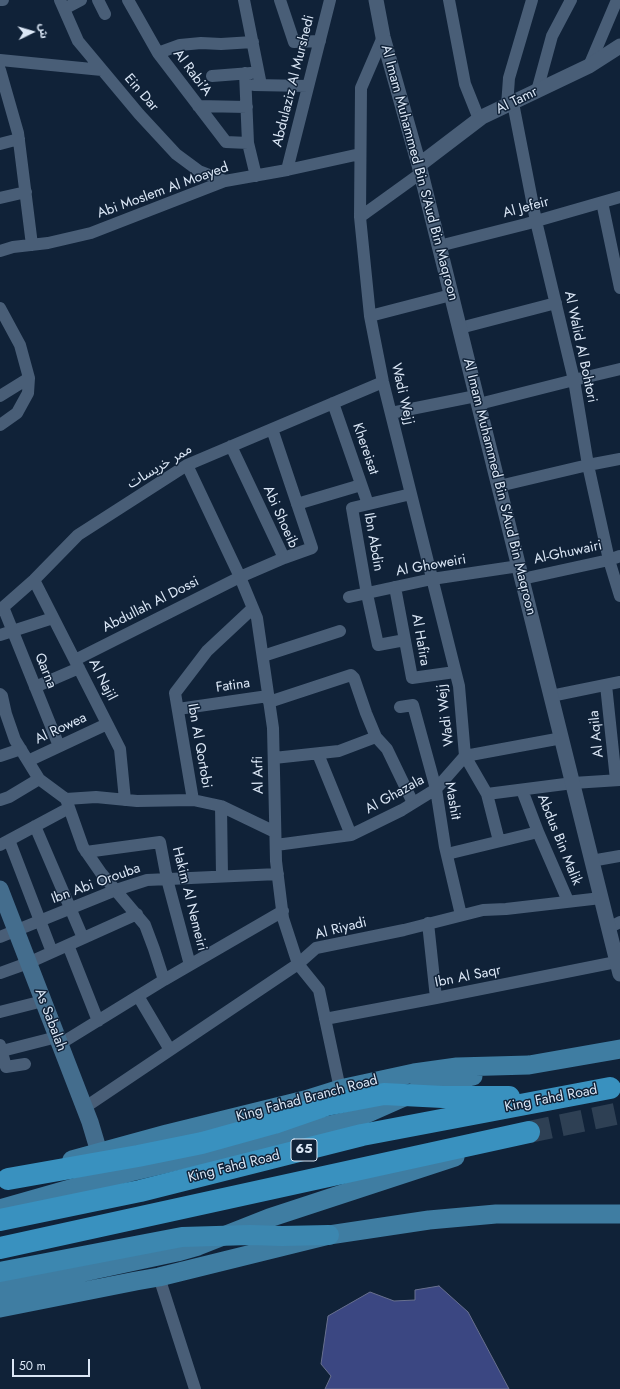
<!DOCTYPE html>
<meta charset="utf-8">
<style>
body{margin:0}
#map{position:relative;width:620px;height:1389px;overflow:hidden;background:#102238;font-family:Jost,"Noto Sans Arabic",sans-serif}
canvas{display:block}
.north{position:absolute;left:12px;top:12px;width:40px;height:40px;-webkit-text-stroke:3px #102238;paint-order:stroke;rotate:85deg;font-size:11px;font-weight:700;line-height:16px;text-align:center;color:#dbe7f6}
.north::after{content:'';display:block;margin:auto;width:14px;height:18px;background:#dbe7f6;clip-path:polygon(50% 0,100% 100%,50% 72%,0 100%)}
.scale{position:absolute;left:12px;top:1359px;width:78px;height:18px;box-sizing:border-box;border:2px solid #dbe7f6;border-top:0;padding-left:5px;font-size:12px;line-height:14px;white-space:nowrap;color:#dbe7f6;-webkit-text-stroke:3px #102238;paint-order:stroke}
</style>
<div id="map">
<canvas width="620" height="1389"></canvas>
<div class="north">ش</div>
<div class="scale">50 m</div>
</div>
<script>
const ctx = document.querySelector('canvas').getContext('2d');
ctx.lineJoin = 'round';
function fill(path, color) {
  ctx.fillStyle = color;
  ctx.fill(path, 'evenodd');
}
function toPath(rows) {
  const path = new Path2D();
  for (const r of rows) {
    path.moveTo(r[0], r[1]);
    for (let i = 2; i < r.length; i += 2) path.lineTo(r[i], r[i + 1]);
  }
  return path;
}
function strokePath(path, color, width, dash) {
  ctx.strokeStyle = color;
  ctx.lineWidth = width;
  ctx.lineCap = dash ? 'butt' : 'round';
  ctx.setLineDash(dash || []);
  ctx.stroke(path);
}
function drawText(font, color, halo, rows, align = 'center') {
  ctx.font = font + ' Jost,"Noto Sans Arabic",sans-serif';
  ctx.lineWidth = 3;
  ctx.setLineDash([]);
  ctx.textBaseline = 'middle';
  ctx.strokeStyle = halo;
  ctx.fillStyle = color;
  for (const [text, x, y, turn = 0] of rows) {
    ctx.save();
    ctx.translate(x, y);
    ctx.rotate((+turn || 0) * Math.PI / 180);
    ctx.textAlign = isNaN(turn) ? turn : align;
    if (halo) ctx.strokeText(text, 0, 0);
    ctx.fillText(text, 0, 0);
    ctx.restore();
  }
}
const building = toPath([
 [439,1286,468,1312,509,1389,325,1389,331,1376,321,1364,328,1316,370,1292,394,1301,415,1300,415,1290,439,1286]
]);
fill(building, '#3b4782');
strokePath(building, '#68708f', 1);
strokePath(toPath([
 [529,1132,620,1113]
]), '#2e4054', 22, [22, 11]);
strokePath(toPath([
 [0,0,3,0],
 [60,0,78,41,139,114,176,154,199,171,225,181],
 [98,0,105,14],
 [128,0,158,53,226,142,248,143],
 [244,0,261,85],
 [280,0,294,42,320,41],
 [449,0,465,84,479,119],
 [64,9,81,0],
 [383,37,361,88,360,217,370,316,383,382,459,686,465,756,487,794,573,783,620,780],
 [158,53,180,45,201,43,221,44,253,42],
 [0,60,102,70],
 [589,66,617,0],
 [0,70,18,133,32,245],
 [245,73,248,143,256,176],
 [212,76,251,73],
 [254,85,308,86],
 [537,91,552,36,571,0],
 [513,103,536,221,574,380,588,465,609,560,620,596],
 [198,106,247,107],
 [507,106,509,78,532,0],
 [0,144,19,139],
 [287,170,330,0],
 [0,198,26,192],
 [602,202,620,288],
 [360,217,421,173],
 [439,246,526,224,620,197],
 [0,251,13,247,48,243,91,233,225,181,287,170,360,154],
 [0,308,20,345,29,378,28,393,17,413,0,425],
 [370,316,451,295],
 [460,328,556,303],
 [0,396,29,378],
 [333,403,368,504],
 [479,404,574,380,620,369],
 [391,413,476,396],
 [272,429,312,548,284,558],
 [187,465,240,577,257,618,273,728,276,861,283,918,298,964,319,990,340,1089],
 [499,486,588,465,620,459],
 [297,504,361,485],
 [522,579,609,560,620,556],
 [34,580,120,749,125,800],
 [395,587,412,678,455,672],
 [349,597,432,579,519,566],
 [3,607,59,746],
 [0,610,34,580,78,535,187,465,383,382],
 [0,635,53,618],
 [405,640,378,645,367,594,352,508,411,494],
 [263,656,340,631],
 [75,660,240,577,284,558,231,446],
 [606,685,616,780],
 [35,687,79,668],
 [0,694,2,696,6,714,15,740,39,779,66,799,83,847,101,873,145,925,154,949,164,980],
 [551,696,620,682],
 [269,702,351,675,354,678,366,713,376,737,387,749,413,803],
 [400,707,413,705,436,789,445,847,461,915],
 [178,709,268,696],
 [318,754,351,835],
 [0,756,21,749],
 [274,758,339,751,376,737],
 [28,761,107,724],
 [522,790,538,832,568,901],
 [487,794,499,841],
 [66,799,96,797,137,801,193,800,221,806,275,832],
 [0,800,9,797,39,779],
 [193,800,175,693,207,651,253,608],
 [221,806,222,876],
 [35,826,83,938],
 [9,840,52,952],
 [0,845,69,808],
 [276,845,351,835,402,810,436,789,465,756,562,738],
 [86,852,160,842,167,879,190,965],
 [447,854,538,832],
 [591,861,620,856],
 [428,923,436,998],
 [608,928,620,922],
 [0,937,116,890,147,880,278,874],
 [68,945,98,1021],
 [0,973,28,963,137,914],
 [138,996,170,1050],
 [0,1012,43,1001],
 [325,1019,436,998,616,962],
 [60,1044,164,980,283,911],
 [0,1045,6,1067,25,1064],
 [2,1051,57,1037],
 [84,1108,298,964,316,948,404,930,483,910,506,909,601,898],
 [159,1277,195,1389]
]), '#495e77', 12);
strokePath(toPath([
 [376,0,383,37,419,165,620,974],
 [419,165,482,117,589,66,620,46]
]), '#495e77', 15);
strokePath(toPath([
 [0,889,90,1122,99,1152]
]), '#446d8d', 17);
strokePath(toPath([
 [72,1160,167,1134,305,1100,340,1089,414,1073,457,1067,529,1065,620,1049],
 [0,1209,130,1172,352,1120,431,1085,473,1076],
 [0,1290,177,1252,198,1246,269,1218,455,1157],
 [0,1308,136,1281,159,1277,329,1235,429,1220,496,1214,620,1214]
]), '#3f7da2', 19);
strokePath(toPath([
 [0,1272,182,1237,250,1235,282,1236,329,1235]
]), '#3c87b0', 20);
strokePath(toPath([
 [8,1179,138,1156,202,1143,274,1123,326,1105,384,1094,443,1097,509,1097],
 [0,1220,140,1191,362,1135,610,1088],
 [0,1248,529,1132]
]), '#3991bf', 22);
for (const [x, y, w] of [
 [304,1150,26]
]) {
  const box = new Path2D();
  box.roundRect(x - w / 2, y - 11, w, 22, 3);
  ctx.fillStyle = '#102238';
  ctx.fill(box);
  strokePath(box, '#dbe7f6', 1);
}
drawText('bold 13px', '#dbe7f6', null, [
 ["65",304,1150]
]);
drawText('14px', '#dbe7f6', '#102238', [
 ["Al Rabi'A",192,73,53],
 ["Abdulaziz Al Murshedi",294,81,-76],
 ["Ein Dar",141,93,49],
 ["Al Tamr",517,101,-26],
 ["Al Imam Muhammed Bin S'Aud Bin Maqroon",419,173,75],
 ["Abi Moslem Al Moayed",163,191,-20],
 ["Al Jefeir",526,208,-15],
 ["Al Walid Al Bohtori",580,347,78],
 ["Wadi Wejj",402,394,77],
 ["Khereisat",365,449,71],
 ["ممر خريسات",160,467,-31],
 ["Al Imam Muhammed Bin S'Aud Bin Maqroon",499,487,76],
 ["Abi Shoeib",280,517,66],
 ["Ibn Abdin",373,542,80],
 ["Al-Ghuwairi",568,553,-12],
 ["Al Ghoweiri",431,566,-10],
 ["Abdullah Al Dossi",151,605,-27],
 ["Al Hafira",420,640,80],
 ["Qarna",45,671,68],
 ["Al Najil",102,680,63],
 ["Fatina",233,686,-8],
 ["Wadi Wejj",446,715,-97],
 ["Al Rowea",61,729,-25],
 ["Al Aqila",597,734,-96],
 ["Ibn Al Qortobi",199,746,80],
 ["Al Arfi",259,775,-91],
 ["Al Ghazala",395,795,-29],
 ["Mashit",452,801,80],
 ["Abdus Bin Malik",559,840,68],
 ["Ibn Abi Orouba",96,884,-20],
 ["Hakim Al Nemeiri",189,899,76],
 ["Al Riyadi",341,929,-14],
 ["Ibn Al Saqr",468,977,-11],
 ["As Sabalah",50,1020,69],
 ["King Fahad Branch Road",307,1099,-15],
 ["King Fahd Road",551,1099,-11],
 ["King Fahd Road",234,1167,-14]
]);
</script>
